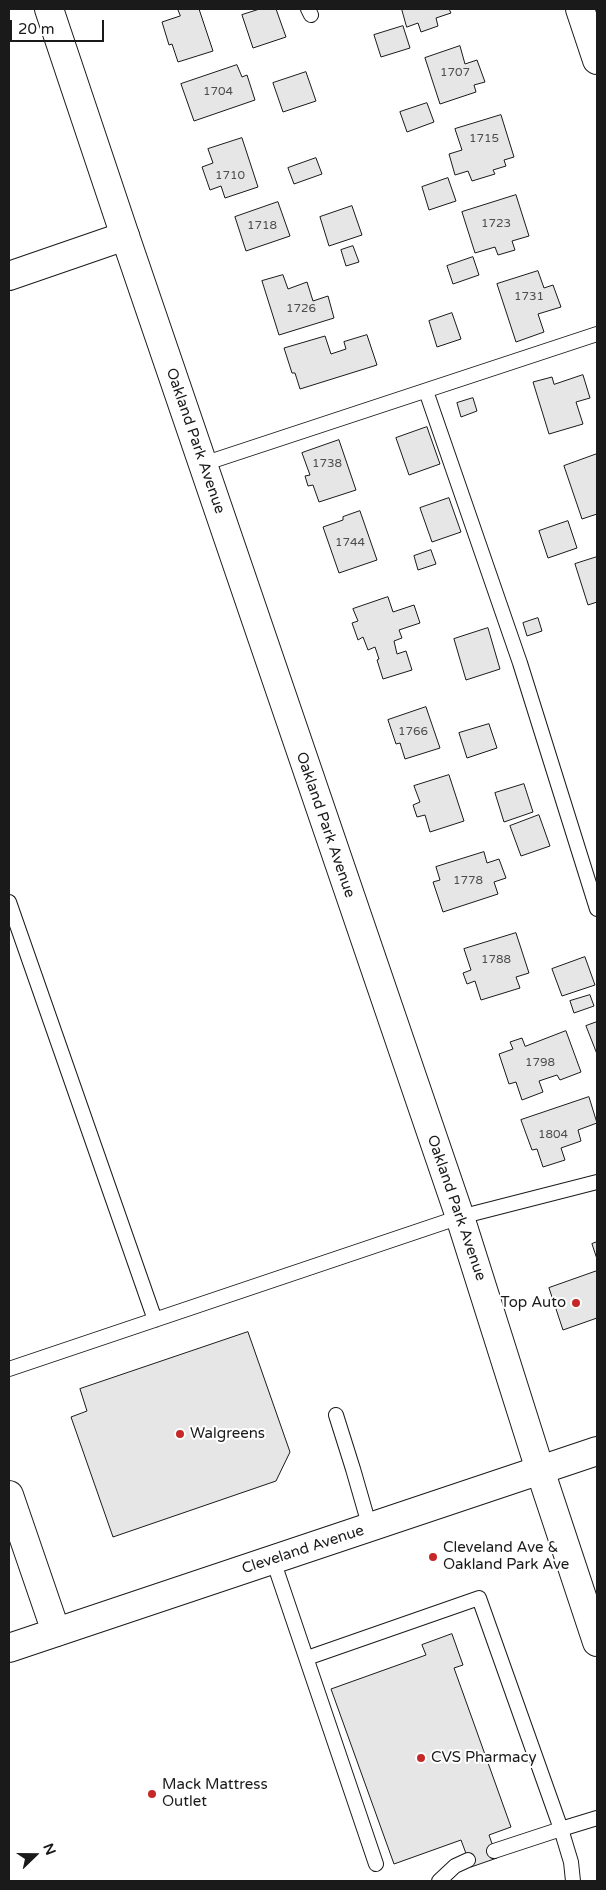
<!DOCTYPE html>
<html>
<head>
<meta charset="utf-8">
<style>
	body { margin:0 }
	#map { position:relative; width:606px; height:1890px; overflow:hidden; background:#fff; font-family:"Varela Round",sans-serif }
	canvas { display:block }
	.frame { position:absolute; inset:0; border:10px solid #1a1a1a; pointer-events:none }
	.north { position:absolute; left:10px; top:1830px; width:50px; height:50px; -webkit-text-stroke:4px #fff; paint-order:stroke; rotate:68deg; font-size:14px; font-weight:700; line-height:20px; text-align:center; color:#1a1a1a }
	.north::after { content:''; display:block; margin:auto; width:18px; height:22px; background:#1a1a1a; clip-path:polygon(50% 0,100% 100%,50% 72%,0 100%) }
	.scale { position:absolute; left:10px; top:20px; width:94px; height:22px; box-sizing:border-box; border:2px solid #1a1a1a; border-top:0; padding-left:6px; font-size:15px; line-height:18px; white-space:nowrap; color:#1a1a1a; -webkit-text-stroke:4px #fff; paint-order:stroke }
</style>
</head>
<body>
<div id="map">
<canvas width="606" height="1890"></canvas>
<div class="frame"></div>
<div class="north">N</div>
<div class="scale">20 m</div>
</div>
<script>
const g = document.querySelector('canvas').getContext('2d');
g.lineJoin = 'round';
function fill(path, color) { g.fillStyle = color; g.fill(path, 'evenodd'); }
function strokePath(path, color, width, dash) { g.strokeStyle = color; g.lineWidth = width; g.lineCap = dash ? 'butt' : 'round'; g.setLineDash(dash || []); g.stroke(path); }
function label(font, color, halo, rows, align = 'center') {
  g.font = font + ' "Varela Round",sans-serif'; g.lineWidth = 4; g.setLineDash([]); g.textBaseline = 'middle'; g.strokeStyle = halo; g.fillStyle = color; for (const [text, x, y, turn = 0] of rows) {
    g.save(); g.translate(x, y); g.rotate((+turn || 0) * Math.PI / 180); g.textAlign = isNaN(turn) ? turn : align; if (halo) g.strokeText(text, 0, 0); g.fillText(text, 0, 0); g.restore();
  }
}
const building = new Path2D(`
	M178,9H199L213,51L178,62L172,44L169,45L162,22L180,16Z
	M260,9H276L286,37L253,48L242,15Z
	M402,9H449L451,13L436,18L438,26L421,32L418,23L407,27Z
	M403,26L410,48L381,57L374,35Z
	M460,46L465,64L477,60L485,82L474,85L476,92L440,104L425,58Z
	M237,65L242,77L247,75L255,100L194,121L181,84Z
	M306,72L316,101L283,112L273,83Z
	M427,103L434,122L407,132L400,112Z
	M501,115L514,157L504,160L506,166L493,170L495,174L472,181L468,171L455,175L449,154L462,150L455,129Z
	M242,138L258,187L225,198L221,186L210,190L202,167L213,163L208,149Z
	M316,158L322,174L294,184L288,168Z
	M448,178L456,201L429,210L422,187Z
	M516,195L529,236L512,241L515,250L498,255L495,247L475,253L462,212Z
	M278,202L290,236L246,251L235,217Z
	M352,206L362,235L329,246L320,217Z
	M353,246L359,262L346,266L341,250Z
	M473,257L479,275L453,284L447,266Z
	M538,271L544,288L553,285L561,307L538,314L544,332L516,342L497,284Z
	M283,275L288,289L307,282L313,301L328,296L334,318L279,335L262,281Z
	M452,313L461,339L437,347L429,321Z
	M367,335L377,365L300,389L295,373H292L284,348L325,336L331,354L346,349L344,342Z
	M583,375L590,398L576,402L583,424L549,434L533,382L552,377L554,384Z
	M473,398L477,411L461,417L457,403Z
	M427,427L440,464L409,475L396,438Z
	M339,440L356,490L319,502L313,485L308,486L305,476L310,475L302,453Z
	M597,454V514L582,519L564,466Z
	M449,498L461,532L432,542L420,508Z
	M360,511L377,560L339,573L323,527L343,520V517Z
	M568,521L577,548L548,558L539,531Z
	M431,550L436,564L418,570L414,556Z
	M597,557V602L588,605L575,564Z
	M388,597L393,612L414,605L420,623L399,630L402,638L394,641L397,654L406,651L412,670L383,679L377,660L379,659L375,647L368,650L363,637L358,640L352,623L358,621L353,609Z
	M538,618L542,631L527,636L523,623Z
	M488,628L500,669L466,680L454,639Z
	M426,707L440,748L405,759L400,743L396,744L388,720Z
	M489,724L497,748L467,758L459,733Z
	M449,775L464,821L430,832L425,815L417,817L413,805L420,802L414,786Z
	M524,784L533,812L504,822L495,793Z
	M539,815L550,846L521,856L510,826Z
	M484,852L487,863L499,859L506,878L494,882L498,894L443,912L433,882L440,880L436,867Z
	M516,933L529,973L516,977L520,988L481,1000L475,981L467,984L463,973L471,970L464,949Z
	M585,957L595,985L562,996L552,969Z
	M590,995L594,1006L574,1013L570,1001Z
	M597,1022V1054L586,1026Z
	M566,1031L581,1072L560,1080L557,1075L539,1081L543,1092L522,1100L516,1082L509,1084L499,1054L513,1049L510,1042L522,1038L525,1046Z
	M589,1097L597,1123L578,1130L581,1141L561,1148L565,1160L543,1167L537,1149L532,1150L521,1120Z
	M597,1242V1259L592,1244Z
	M597,1271V1318L563,1330L549,1288Z
	M248,1332L290,1452L276,1481L113,1537L71,1417L87,1411L80,1389Z
	M452,1634L463,1665L454,1668L511,1827L489,1835L497,1858L471,1867L461,1840L394,1864L331,1689L426,1655L422,1645Z`);
fill(building, '#e6e6e6');
strokePath(building, '#1a1a1a', 1);
const service = new Path2D(`
	M308,9L311,15
	M426,391L520,663L597,909
	M203,464L597,334
	M9,902L155,1320
	M9,1369L460,1217L597,1182
	M336,1415L353,1469L370,1528
	M273,1560L376,1864
	M307,1658L479,1598L561,1829L597,1818
	M494,1851L561,1829L571,1862L573,1881
	M439,1881L455,1866L468,1860`);
const minor = new Path2D(`
	M580,9L597,60
	M9,276L125,236
	M9,1495L56,1632`);
const secondary = new Path2D(`
	M49,9L125,236L460,1217L540,1470L597,1642`);
const primary = new Path2D(`
	M9,1648L597,1451`);
strokePath(service, '#1a1a1a', 16);
strokePath(minor, '#1a1a1a', 30);
strokePath(secondary, '#1a1a1a', 30);
strokePath(primary, '#1a1a1a', 30);
strokePath(service, '#fff', 14);
strokePath(minor, '#fff', 28);
strokePath(secondary, '#fff', 28);
strokePath(primary, '#fff', 28);
for (const [x, y, r, color] of [
	[576,1303,5,"#c62828"],
	[180,1434,5,"#c62828"],
	[433,1557,5,"#c62828"],
	[421,1758,5,"#c62828"],
	[152,1794,5,"#c62828"]
]) { const dot = new Path2D(); dot.arc(x, y, r, 0, 2 * Math.PI); g.fillStyle = color; g.fill(dot); strokePath(dot, '#fff', 2); }
label('12px', '#4d4d4d', null, [
	["1707",455,73],
	["1704",218,92],
	["1715",484,139],
	["1710",230,176],
	["1723",496,224],
	["1718",262,226],
	["1731",529,297],
	["1726",301,309],
	["1738",327,464],
	["1744",350,543],
	["1766",413,732],
	["1778",468,881],
	["1788",496,960],
	["1798",540,1063],
	["1804",553,1135]
]);
label('15px', '#1a1a1a', '#fff', [
	["Oakland Park Avenue",195,441,71],
	["Oakland Park Avenue",325,825,71],
	["Oakland Park Avenue",456,1208,71],
	["Cleveland Avenue",303,1550,-18]
]);
label('15px', '#1a1a1a', '#fff', [
	["Top Auto",566,1303,"right"],
	["Walgreens",190,1434],
	["Cleveland Ave &",443,1548],
	["Oakland Park Ave",443,1565],
	["CVS Pharmacy",431,1758],
	["Mack Mattress",162,1785],
	["Outlet",162,1802]
], 'left');
</script>
</body>
</html>
